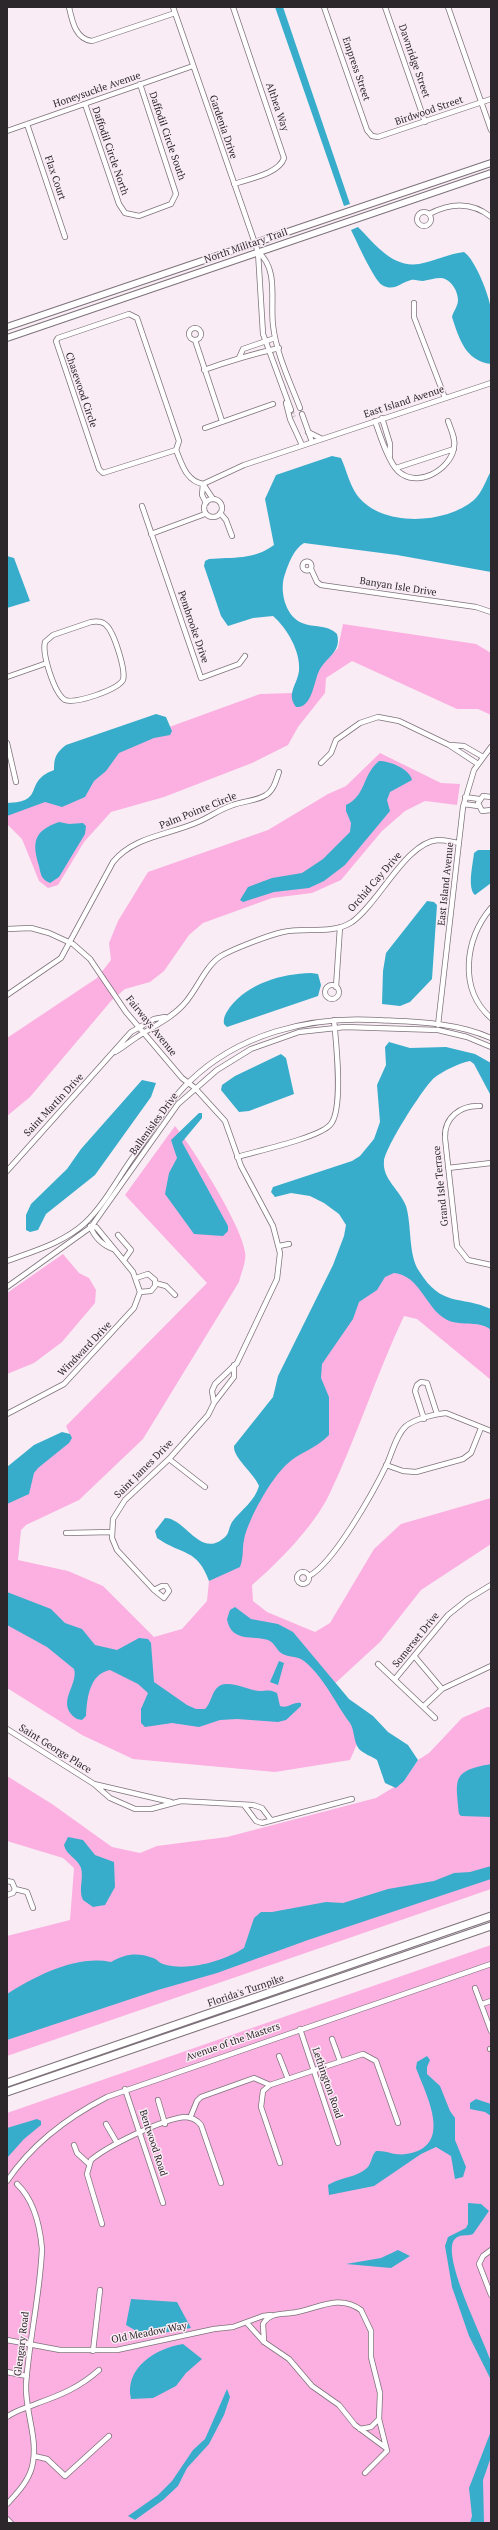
<!DOCTYPE html>
<html>
<head>
<meta charset="utf-8">
<style>
	body { margin:0 }
	#map { position:relative; width:498px; height:2530px; overflow:hidden; background:#f9ecf4; font-family:"PT Serif",serif }
	canvas { display:block }
	.frame { position:absolute; inset:0; border:8px solid #2c272a; pointer-events:none }
</style>
</head>
<body>
<div id="map">
<canvas width="498" height="2530"></canvas>
<div class="frame"></div>
</div>
<script>
const g = document.querySelector('canvas').getContext('2d');
g.lineJoin = 'round';
function fill(path, color) { g.fillStyle = color; g.fill(path, 'evenodd'); }
function strokePath(path, color, width, dash) { g.strokeStyle = color; g.lineWidth = width; g.lineCap = dash ? 'butt' : 'round'; g.setLineDash(dash || []); g.stroke(path); }
function label(font, color, halo, rows, align = 'center') {
  g.font = font + ' "PT Serif",serif'; g.lineWidth = 3; g.setLineDash([]); g.textBaseline = 'middle'; g.strokeStyle = halo; g.fillStyle = color; for (const [text, x, y, turn = 0] of rows) {
    g.save(); g.translate(x, y); g.rotate((+turn || 0) * Math.PI / 180); g.textAlign = isNaN(turn) ? turn : align; if (halo) g.strokeText(text, 0, 0); g.fillText(text, 0, 0); g.restore();
  }
}
fill(new Path2D(`
	M343,624L476,644L491,653V715L478,709H457L352,661L326,678L325,693L298,727L288,745L252,763L164,797L111,812L84,842L58,885L48,888L39,881L22,839L7,824V807L27,804L139,738L260,694L294,693L338,648Z
	M380,753L441,783L460,784L457,805L425,801L405,811L382,831L341,880L312,893L272,898L203,923L189,935L164,971L150,982L125,989L111,1001L30,1097L7,1116V1038L97,978L111,960L109,943L118,921L148,872L268,830L328,794L346,786Z
	M175,1126C193,1148 242,1226 245,1252C247,1260 241,1273 239,1282L143,1439L79,1500L26,1525L21,1530L18,1560L68,1571L103,1586L154,1637L182,1629L207,1601L209,1581L227,1555L264,1482L314,1366L373,1198L406,1269L441,1304L491,1317V1380L417,1319L404,1316C376,1375 357,1437 329,1495C314,1526 278,1563 252,1585L253,1601L267,1612L315,1632L330,1623L374,1549L401,1524L491,1498V1544L421,1590L380,1642L330,1688L352,1723L357,1744L350,1760L275,1772L133,1759L82,1735L7,1688V1494L70,1435L66,1426L207,1283L125,1195Z
	M63,1254L79,1273L89,1278L96,1290L95,1303L62,1342L34,1363L7,1374V1293Z
	M487,1707H491V1889L7,2056V1936L70,1920L74,1868L63,1858L7,1841V1776L52,1804L112,1847L140,1853L157,1846L227,1837L376,1798L404,1781L418,1760L429,1753L462,1718Z
	M491,1945V2523H7V2113Z`), '#fbb0e1');
fill(new Path2D(`
	M275,7H283L350,204L344,206Z
	M358,227C375,244 392,268 419,264C434,261 448,254 464,252C475,259 490,297 491,310C493,328 491,346 491,364C465,361 459,338 452,317C453,312 458,306 458,300C458,291 451,279 441,278C434,278 429,280 423,281C419,281 415,279 411,280C400,283 394,292 382,285C374,280 356,240 351,230Z
	M332,456L341,458C346,469 349,482 355,492C377,528 445,525 474,500C482,493 486,480 491,471V572L397,555L304,543C294,549 289,562 285,574C279,590 285,616 302,623C314,628 327,624 337,634C342,652 326,657 319,671C314,681 312,709 296,707C286,694 297,685 299,671C301,652 287,628 273,616L253,618L228,626L221,616L204,566L205,561L209,559C233,557 254,560 274,545L265,499L276,475Z
	M7,556L14,558L30,601L7,608Z
	M156,714L166,717L172,731L170,735L154,738L119,753L106,771L94,781L85,797L62,807L45,802L7,816V803C47,802 22,782 54,770C54,757 56,753 66,745Z
	M379,761C390,761 410,769 412,780L390,792L387,800L390,811L345,865L324,881L309,888L274,892L243,902L240,900L248,887L272,878L302,873L323,859L350,832L351,823L346,811V805C366,796 362,775 379,761Z
	M59,822L69,824L83,823L86,826L85,834L59,877L50,883C41,879 41,875 39,866C32,843 33,831 59,822Z
	M478,850H491V883L475,895C467,888 473,864 474,853Z
	M427,901L434,902L437,905L432,979L410,1002L400,1006L382,1004L383,971L386,953Z
	M311,973L318,974L321,985L318,996L227,1027L224,1024C223,1017 226,1013 230,1007C249,983 281,974 311,973Z
	M389,1042L410,1048L446,1047L475,1054L491,1063V1096L474,1064L470,1061C459,1063 443,1071 434,1078C423,1088 386,1146 384,1161C382,1179 400,1190 406,1206C412,1226 408,1254 419,1271C442,1308 460,1295 491,1309V1330C479,1319 458,1328 444,1318C425,1306 420,1276 394,1273L385,1277L377,1290L359,1302L353,1319L322,1364L321,1378L329,1397V1435C316,1449 299,1452 286,1465C271,1479 248,1519 244,1540C242,1549 244,1557 240,1567L209,1581C197,1548 183,1556 157,1538L155,1531L165,1518C186,1518 201,1561 226,1536C229,1533 229,1527 232,1522C241,1510 255,1501 259,1486C254,1473 233,1458 234,1446L273,1397L278,1376L333,1265L344,1236L346,1225L339,1214L324,1203L310,1196L291,1193L275,1197L271,1192L273,1187L352,1161L360,1156L374,1139L380,1122L377,1085L386,1065L385,1047Z
	M281,1054L286,1058L294,1094L249,1111L239,1112L221,1090L222,1085L235,1076Z
	M142,1080L156,1083L151,1097L95,1175L46,1214L38,1230L30,1232L26,1230V1215L31,1204L67,1169L81,1149Z
	M199,1113H202V1118L182,1142L228,1226V1231L223,1236L194,1234L165,1194L169,1173L177,1158L171,1140Z
	M62,1432L70,1434L72,1438L69,1443L38,1468L34,1473L29,1494L7,1504V1467L34,1445Z
	M7,1592L51,1609L65,1623L82,1629L95,1645L117,1650L139,1638L148,1639L151,1643L154,1682L187,1705L196,1709H205C211,1703 211,1695 216,1689C225,1677 247,1690 259,1691C267,1691 269,1689 277,1693L280,1706C288,1709 293,1701 301,1703V1706L286,1720L278,1722L237,1719L220,1720L199,1727L172,1723L145,1727L141,1723V1709L148,1693L138,1684L110,1670C89,1674 87,1699 86,1716L82,1720L77,1719C54,1704 79,1685 74,1669L47,1647L7,1625Z
	M235,1607L251,1619L278,1624L293,1632L349,1699L373,1716L388,1732L408,1745L418,1760L404,1781L396,1788L385,1783L377,1760C371,1756 364,1754 359,1749C353,1741 355,1731 350,1723C335,1703 324,1677 304,1661C297,1655 288,1658 281,1653C276,1649 275,1643 268,1640C253,1635 231,1643 227,1619L230,1610Z
	M279,1661L284,1663L278,1685L270,1682Z
	M491,1764V1817L461,1816L459,1814C456,1779 451,1771 491,1764Z
	M68,1837L83,1840L95,1855L114,1862L115,1887L105,1905L93,1907L83,1900C78,1890 84,1879 81,1868C77,1858 66,1855 64,1845Z
	M491,1866V1879L308,1940L217,1973L158,1990L7,2040V1994C36,1976 76,1955 111,1962C125,1954 137,1952 153,1958C157,1959 159,1963 163,1964C187,1972 224,1961 244,1948L254,1918L261,1912H272L326,1902L343,1903L388,1889L434,1881L454,1873L470,1872Z
	M427,2056L430,2060L427,2067V2074L440,2086L450,2111L455,2118V2140L466,2167L463,2177L455,2179L451,2156L436,2147L421,2154L374,2186L329,2195L328,2185C340,2177 356,2178 367,2168C372,2163 371,2156 376,2151C386,2150 395,2156 406,2154C455,2147 426,2095 416,2068L417,2062Z
	M476,2099L491,2104V2116L485,2112L470,2109V2103Z
	M37,2119L41,2121V2125L24,2139L7,2158V2128Z
	M468,2203L481,2204L489,2211L473,2234C466,2237 460,2233 454,2240C442,2258 483,2338 490,2359C492,2365 491,2373 491,2380L469,2336L452,2287L445,2246L448,2237L466,2228L468,2224Z
	M398,2250L410,2256L391,2268L346,2264L381,2258Z
	M131,2299L177,2302L191,2328L145,2336L126,2325Z
	M183,2344L202,2359L186,2373L176,2386L153,2398L131,2399C124,2368 156,2348 183,2344Z
	M227,2389L230,2397L224,2415L209,2444L187,2468L178,2486L163,2500L135,2520L128,2516L158,2495L172,2481L193,2450L205,2439Z
	M491,2431V2457L483,2480L484,2523H470L472,2516L469,2488Z`), '#38adcb');
strokePath(new Path2D(`
	M291,410L294,417`), '#d0c5cc', 4.5, [4.5, 2]);
const minor = new Path2D(`
	M69,7C72,20 75,39 92,41L175,13
	M173,7L258,252L263,334L291,410
	M233,7L284,158C279,174 248,179 234,184
	M324,7L367,130L372,136L378,137L491,99
	M385,7L425,122
	M448,7L491,130
	M85,104L119,204L125,213L139,216L171,204L176,194L140,84
	M27,124L65,237
	M7,131L193,66
	M417 219a7 7 0 1 1 14 0a7 7 0 1 1-14 0Z
	M429,214C450,203 471,201 491,217
	M258,252C279,269 270,301 273,325C276,353 290,382 300,408
	M414,303V317L445,398
	M129,314L137,318L179,441L176,450L103,473L99,469L56,341L58,338Z
	M189 334a6 6 0 1 1 12 0a6 6 0 1 1-12 0Z
	M195,340L222,421
	M239,358L243,349L275,338
	M204,370C229,361 253,354 279,348
	M286,403L290,419L302,445
	M302,414L312,442
	M382,418L390,444V456
	M375,421C380,435 388,461 398,471C417,489 450,470 454,448C456,439 451,430 448,421
	M205,428L273,404
	M308,432L322,439
	M176,450C182,464 186,481 203,484L213,499
	M396,468L454,449
	M203,484L244,465L491,383
	M203,484L202,495L206,503
	M204 508a9 9 0 1 1 18 0a9 9 0 1 1-18 0Z
	M142,506L201,678L239,664L245,656
	M220,513L226,520L232,536
	M151,534L205,514
	M302.5 566a4.5 4.5 0 1 1 9 0a4.5 4.5 0 1 1-9 0Z
	M311,569L317,582L321,585L476,607L491,612
	M91,622C97,621 102,621 106,625C114,632 126,670 123,680C117,690 76,704 65,700C54,693 42,654 45,642L53,635Z
	M7,677L47,663
	M7,743L16,782
	M450,745L464,746L483,757
	M321,763L331,753L336,740L360,723L378,717L399,721L449,745L478,764
	M465,797L479,799
	M491,797L483,796L478,803L482,811L491,810
	M464,804L478,806
	M491,908C465,939 458,989 491,1018
	M7,929L31,928L49,933L73,944L90,959L126,1012L182,1078L195,1088L225,1121L241,1166L273,1226L280,1253L277,1279L237,1363L215,1384L212,1391L214,1403
	M325 992a7 7 0 1 1 14 0a7 7 0 1 1-14 0Z
	M336,987L340,927
	M7,995L61,958L113,862C134,836 169,835 198,822C210,817 220,809 233,805C243,801 257,801 266,795C274,790 276,780 279,772
	M438,1025L463,807L474,770L491,747
	M115,1052C124,1047 129,1042 137,1037C152,1027 172,1018 184,1004C197,990 205,966 221,956C233,949 269,935 283,932C305,927 332,935 352,922C379,903 406,842 438,840C445,840 453,842 459,843
	M480,1106C461,1105 444,1117 445,1138L457,1246L468,1260L491,1265
	M237,1157C257,1151 318,1138 330,1125C344,1111 336,1042 334,1020
	M448,1168L491,1163
	M7,1171L131,1032L154,1019L165,1017
	M90,1226C94,1236 102,1245 113,1249
	M118,1235L131,1250L124,1260
	M279,1246L289,1244
	M7,1261C34,1251 63,1243 85,1223C104,1205 118,1178 133,1157C151,1133 167,1103 189,1082C238,1034 309,1016 376,1020C415,1022 454,1022 491,1038
	M136,1278L148,1274L155,1280V1286L151,1291L140,1292
	M155,1283L166,1286L175,1295
	M7,1287L91,1227L178,1104L217,1070L251,1049L299,1032L345,1027L438,1030L467,1037L491,1047
	M7,1414L64,1384L134,1308L140,1292L133,1272L96,1227H91
	M424,1419L415,1391L417,1385L421,1382L427,1383L437,1414
	M169,1459L205,1487
	M386,1465L403,1471L416,1472L463,1459L471,1453L481,1428
	M66,1533L112,1532
	M297 1578a6 6 0 1 1 12 0a6 6 0 1 1-12 0Z
	M309,1576C334,1563 374,1491 387,1464C392,1453 396,1435 406,1426C415,1419 434,1414 446,1413L491,1431
	M162,1586H166L169,1591L164,1598L154,1590Z
	M154,1590L117,1550L112,1538L113,1519L125,1500L169,1459L208,1415L214,1403L234,1377V1365
	M415,1657L442,1689
	M378,1664L435,1718
	M395,1679L448,1615L468,1599L491,1585
	M424,1706L442,1689L491,1666
	M7,1729L94,1784L171,1802
	M94,1784L110,1798L135,1809H151L181,1801L253,1805L262,1808L271,1820
	M244,1805L256,1821L262,1823L352,1799
	M7,1881L12,1882L15,1889L13,1893L7,1895
	M15,1889L27,1892L33,1908
	M475,1988L491,2031
	M482,2004L491,2001
	M300,2029L338,2143
	M332,2039L340,2061
	M490,2049H491
	M279,2056L288,2079
	M125,2089L163,2203
	M158,2100L165,2124
	M190,2118L197,2101L201,2097L254,2078L270,2085
	M106,2124L117,2143
	M74,2145L77,2153L89,2164
	M280,2163L261,2107L263,2091L270,2085L363,2054L376,2061L398,2123
	M7,2181C32,2144 68,2117 107,2097L491,1964
	M102,2224L87,2174L91,2160C109,2145 161,2120 184,2117C191,2117 197,2120 201,2125L221,2183
	M491,2250L483,2256L479,2264L491,2295
	M247,2323L264,2342L289,2359L312,2386L339,2405L355,2425L386,2448
	M7,2340L60,2350H117L214,2329L233,2327L263,2316L271,2315
	M264,2342L263,2324C270,2311 285,2315 297,2312C319,2308 339,2294 361,2310L371,2331V2357L380,2393L379,2419L387,2451L365,2473
	M93,2351L100,2290
	M7,2372L27,2376
	M7,2417C16,2410 27,2408 38,2403C61,2395 80,2387 99,2370
	M360,2429L371,2427L379,2419
	M34,2456L47,2459L65,2476L109,2436
	M7,2504C17,2493 28,2482 32,2467C39,2439 25,2413 26,2385C29,2340 40,2295 42,2249C40,2226 34,2200 17,2184
	M7,2519L11,2523`);
const major = new Path2D(`
	M7,327L491,163
	M7,338L491,173`);
const highway = new Path2D(`
	M7,2083L491,1916
	M7,2092L491,1926`);
strokePath(minor, '#7e727a', 6);
strokePath(major, '#7e727a', 8);
strokePath(highway, '#7e727a', 9);
strokePath(minor, '#fff', 4.5);
strokePath(major, '#fff', 6);
strokePath(highway, '#fff', 7);
label('10px', '#2c272a', '#f9ecf4', [
	["Dawnridge Street",414,61,71],
	["Empress Street",356,69,71],
	["Honeysuckle Avenue",97,90,-19],
	["Althea Way",277,107,71],
	["Birdwood Street",429,111,-19],
	["Gardenia Drive",223,127,71],
	["Daffodil Circle South",167,136,71],
	["Daffodil Circle North",110,151,71],
	["Flax Court",55,178,71],
	["North Military Trail",246,246,-19],
	["Chasewood Circle",81,390,71],
	["East Island Avenue",404,402,-18],
	["Banyan Isle Drive",398,587,9],
	["Pembrooke Drive",193,627,71],
	["Palm Pointe Circle",198,811,-22],
	["Orchid Cay Drive",375,882,-49],
	["East Island Avenue",446,884,-84],
	["Fairways Avenue",151,1026,51],
	["Saint Martin Drive",54,1105,-47],
	["Ballenisles Drive",154,1124,-54],
	["Grand Isle Terrace",441,1186,-96],
	["Windward Drive",85,1349,-46],
	["Saint James Drive",144,1469,-45],
	["Somerset Drive",416,1640,-51],
	["Saint George Place",55,1749,32],
	["Florida's Turnpike",246,1991,-19],
	["Avenue of the Masters",233,2042,-19],
	["Lethington Road",327,2083,71],
	["Bentwood Road",153,2143,72],
	["Old Meadow Way",149,2333,-11],
	["Glengary Road",22,2344,-83]
]);
</script>
</body>
</html>
